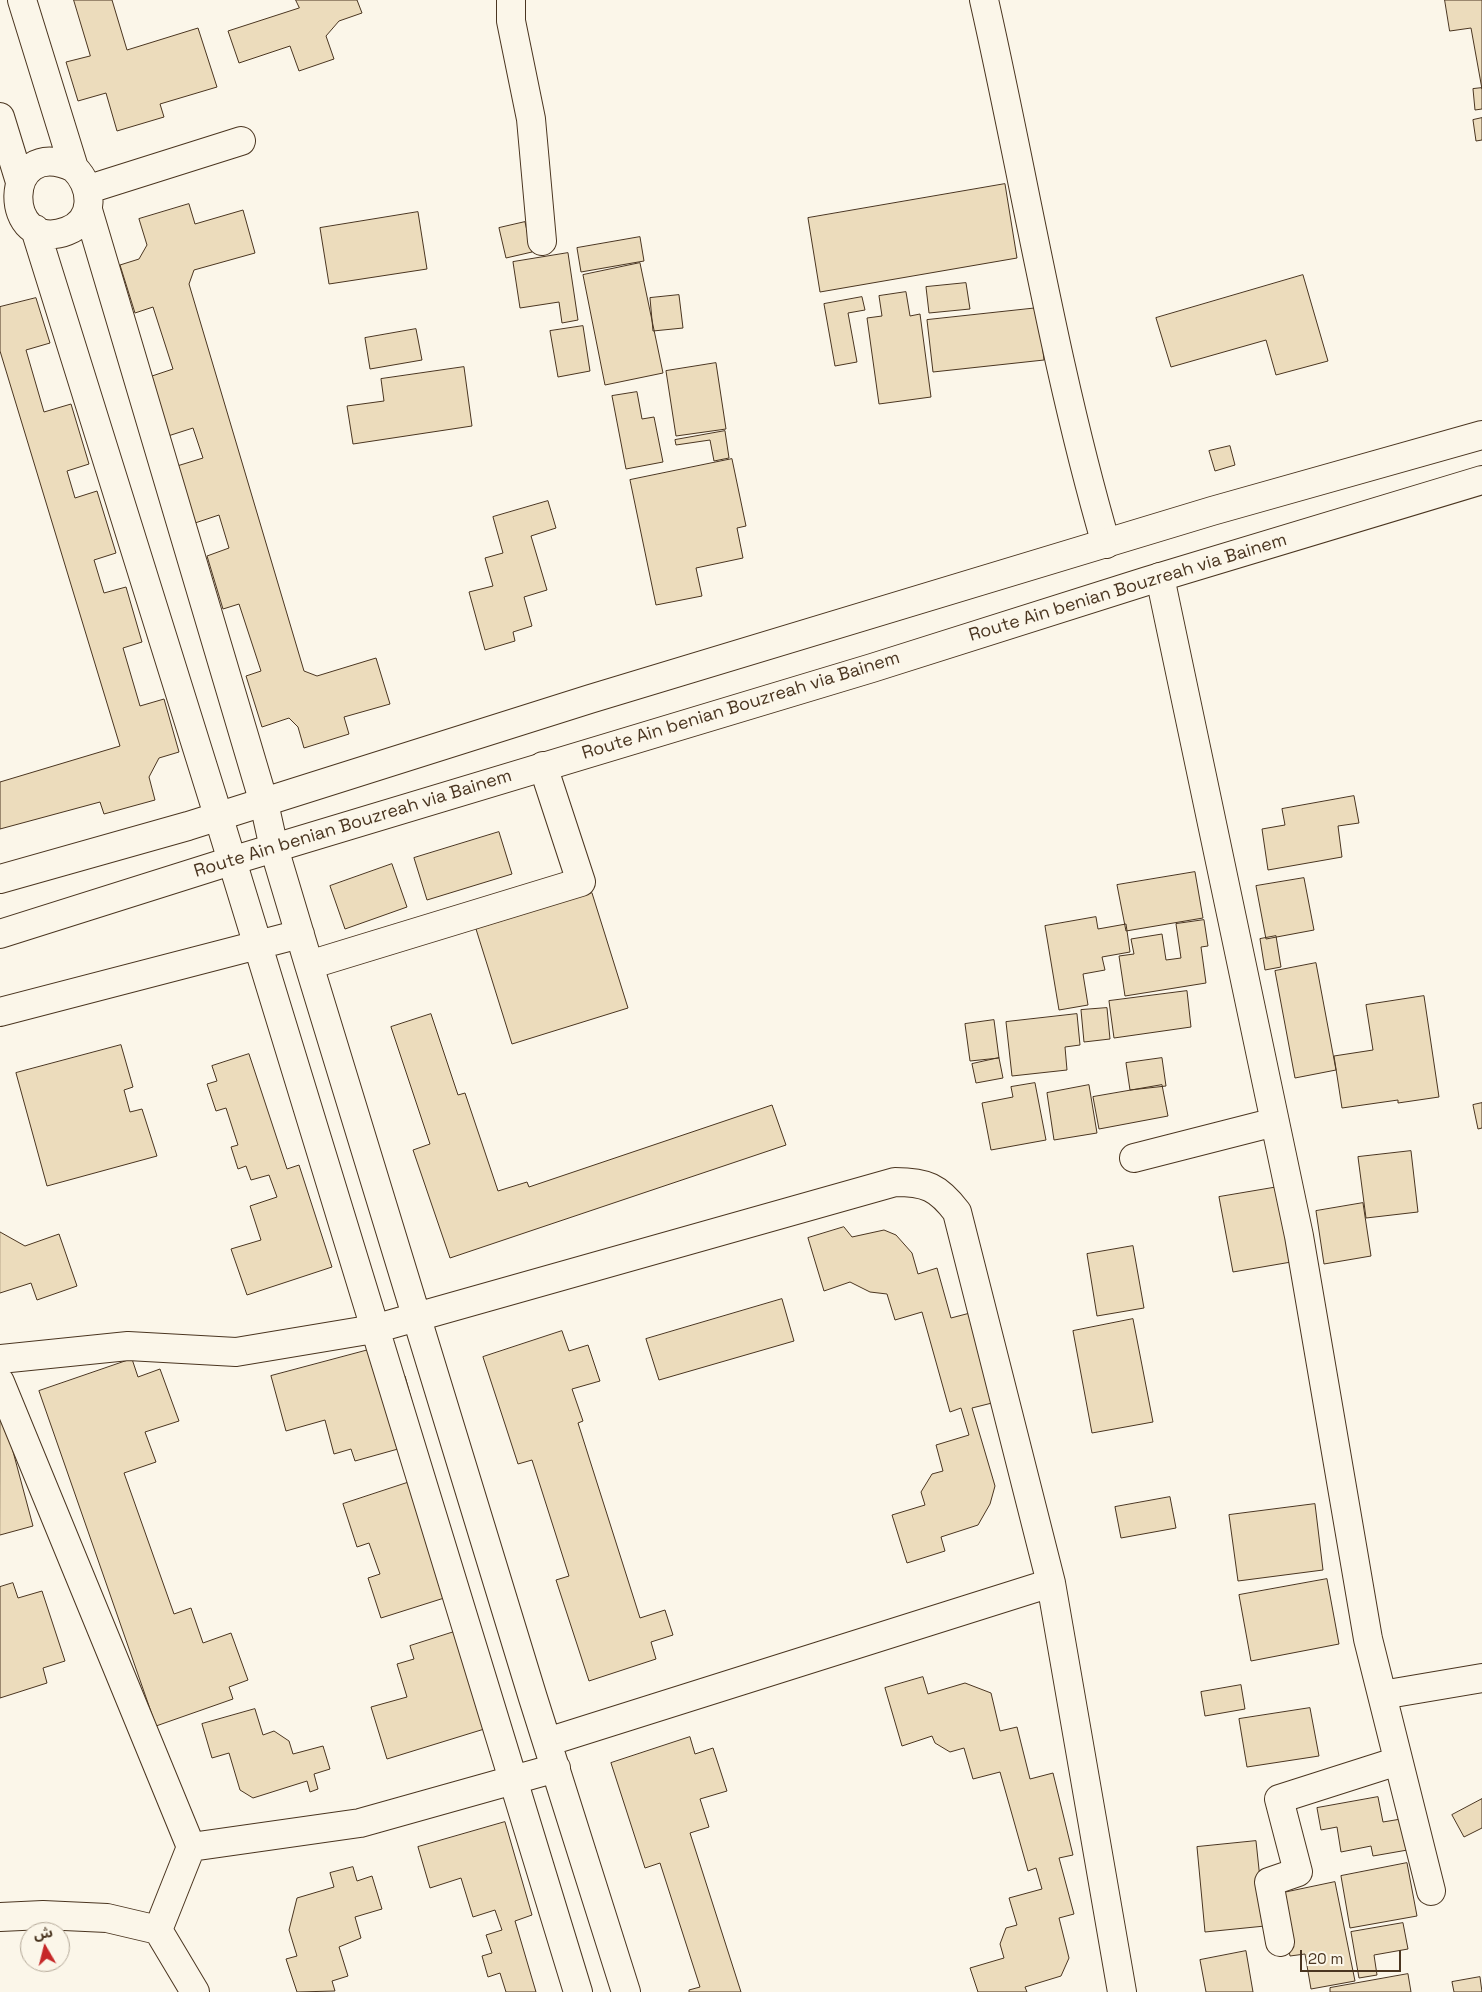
<!DOCTYPE html>
<html>
<head>
<meta charset="utf-8">
<style>
	body { margin:0 }
	#map { position:relative; width:1482px; height:1992px; overflow:hidden; background:#fbf6e9; font-family:"Space Grotesk","Noto Sans Arabic",sans-serif }
	canvas { display:block }
	.north { position:absolute; left:20px; top:1922px; width:50px; height:50px; box-sizing:border-box; background:#fbf6e9; border:1px solid #b4a999; border-radius:50%; rotate:352deg; font-size:14px; font-weight:700; line-height:20px; text-align:center; color:#4a3520 }
	.north::after { content:''; display:block; margin:auto; width:18px; height:22px; background:#c62828; clip-path:polygon(50% 0,100% 100%,50% 72%,0 100%) }
	.scale { position:absolute; left:1300px; top:1950px; width:101px; height:22px; box-sizing:border-box; border:2px solid #4a3520; border-top:0; padding-left:6px; font-size:15px; line-height:18px; white-space:nowrap; color:#4a3520; -webkit-text-stroke:4px #fbf6e9; paint-order:stroke }
</style>
</head>
<body>
<div id="map">
<canvas width="1482" height="1992"></canvas>
<div class="north">ش</div>
<div class="scale">20 m</div>
</div>
<script>
const g = document.querySelector('canvas').getContext('2d');
g.lineJoin = 'round';
function fill(path, color) { g.fillStyle = color; g.fill(path, 'evenodd'); }
function strokePath(path, color, width, dash) { g.strokeStyle = color; g.lineWidth = width; g.lineCap = dash ? 'butt' : 'round'; g.setLineDash(dash || []); g.stroke(path); }
function label(font, color, halo, rows, align = 'center') {
  g.font = font + ' "Space Grotesk",sans-serif'; g.lineWidth = 4; g.setLineDash([]); g.textBaseline = 'middle'; g.strokeStyle = halo; g.fillStyle = color; for (const [text, x, y, turn = 0] of rows) {
    g.save(); g.translate(x, y); g.rotate((+turn || 0) * Math.PI / 180); g.textAlign = isNaN(turn) ? turn : align; if (halo) g.strokeText(text, 0, 0); g.fillText(text, 0, 0); g.restore();
  }
}
const building = new Path2D(`
	M74,0H112L127,50L198,28L217,87L160,104L164,117L117,131L106,93L78,101L66,62L90,56Z
	M296,0H357L362,13L339,21L326,36L334,59L299,71L290,46L239,63L228,31L299,8Z
	M1445,0H1482V89L1471,28L1450,31Z
	M1482,88V109L1475,110L1473,89Z
	M1482,118V140L1476,141L1473,120Z
	M1005,184L1017,258L820,292L808,218Z
	M189,204L195,224L243,210L255,253L194,270L189,284L304,671L317,676L376,658L390,704L344,717L349,734L304,748L298,727L289,718L262,727L246,676L261,671L239,604L223,609L207,556L229,548L219,515L195,523L177,466L203,458L193,428L168,436L149,377L173,369L153,307L135,313L120,265L139,259L147,245L139,219Z
	M418,212L427,269L329,284L320,228Z
	M525,222L532,252L506,258L499,228Z
	M640,237L644,261L581,272L577,248Z
	M568,253L578,320L562,323L559,302L520,308L513,262Z
	M640,263L663,373L605,385L583,275Z
	M1303,275L1328,361L1276,375L1266,340L1171,367L1156,318Z
	M966,283L970,309L929,313L926,287Z
	M906,292L910,316L920,314L931,397L879,404L867,318L882,316L879,296Z
	M679,295L683,328L653,331L650,298Z
	M862,297L865,310L848,313L857,362L835,366L824,304Z
	M36,298L50,343L26,350L44,412L71,404L89,464L67,471L75,498L97,491L116,553L94,560L104,593L126,587L142,642L123,648L140,706L164,699L179,752L159,758L149,777L155,800L104,814L100,802L0,829V782L120,746L0,351V307Z
	M1038,308L1044,360L933,372L927,320Z
	M583,326L590,371L558,377L550,331Z
	M416,329L422,360L370,369L365,338Z
	M716,363L726,429L676,436L666,371Z
	M464,367L472,426L353,444L347,406L384,401L381,379Z
	M637,392L642,419L654,417L663,462L626,469L612,396Z
	M725,431L729,458L714,461L710,440L676,445L675,440Z
	M1230,446L1235,465L1215,471L1209,451Z
	M732,459L746,526L737,528L743,558L696,568L702,596L656,605L630,480Z
	M548,501L556,528L531,536L547,590L524,597L532,626L513,632L515,641L485,650L469,592L493,586L485,558L503,553L493,517Z
	M1354,796L1359,823L1338,826L1342,857L1268,870L1262,829L1285,825L1282,809Z
	M499,832L512,874L427,900L414,858Z
	M392,864L407,907L345,929L330,886Z
	M1195,872L1203,918L1126,931L1117,885Z
	M1304,878L1314,930L1266,939L1256,886Z
	M592,893L628,1008L512,1044L476,929Z
	M1096,917L1098,929L1126,924L1130,952L1102,957L1105,970L1083,974L1088,1005L1059,1010L1045,926Z
	M1204,920L1208,946L1201,947L1206,983L1125,996L1119,956L1134,954L1131,939L1162,934L1166,960L1181,958L1176,924Z
	M1276,936L1281,967L1265,970L1260,939Z
	M1316,963L1336,1070L1295,1078L1275,971Z
	M1187,991L1191,1027L1114,1038L1109,1001Z
	M1424,996L1439,1097L1398,1103V1100L1342,1108L1334,1056L1373,1050L1366,1005Z
	M1107,1008L1110,1039L1084,1042L1081,1010Z
	M431,1014L458,1095L465,1093L498,1191L527,1182L529,1187L772,1105L786,1145L450,1258L413,1150L430,1144L391,1027Z
	M1077,1014L1080,1045L1065,1047L1067,1070L1012,1076L1006,1022Z
	M994,1020L999,1058L970,1061L965,1024Z
	M121,1045L133,1087L124,1090L130,1112L142,1109L157,1156L47,1186L16,1073Z
	M249,1054L287,1169L299,1165L332,1267L247,1295L231,1249L261,1240L250,1206L277,1197L269,1175L251,1180L246,1166L238,1169L231,1147L238,1145L226,1108L216,1111L207,1084L217,1081L212,1066Z
	M999,1058L1003,1078L976,1083L972,1064Z
	M1162,1058L1166,1086L1130,1090L1126,1063Z
	M1035,1083L1046,1140L991,1150L982,1103L1013,1097L1011,1087Z
	M1089,1085L1097,1133L1054,1140L1047,1093Z
	M1162,1085L1168,1116L1099,1129L1093,1097Z
	M1482,1103V1128L1478,1129L1473,1105Z
	M1411,1151L1418,1212L1366,1218L1358,1157Z
	M1284,1186L1297,1261L1233,1272L1219,1197Z
	M1363,1203L1371,1256L1324,1264L1316,1211Z
	M844,1227L852,1237L884,1230L896,1235L912,1253L918,1274L937,1268L951,1318L970,1313L996,1402L972,1408L995,1486L990,1504L978,1525L941,1537L945,1551L907,1563L892,1515L925,1505L921,1492L932,1474L943,1471L936,1445L969,1435L961,1408L950,1412L922,1312L895,1320L887,1294L870,1292L850,1282L824,1291L808,1238Z
	M0,1232L25,1246L59,1234L77,1286L37,1300L31,1283L0,1293Z
	M1133,1246L1144,1308L1097,1316L1087,1254Z
	M782,1299L794,1341L659,1380L646,1339Z
	M1133,1319L1153,1422L1092,1433L1073,1331Z
	M562,1331L569,1351L588,1345L600,1381L572,1389L583,1421L578,1423L640,1618L665,1610L673,1635L651,1642L656,1659L589,1681L556,1580L569,1576L532,1460L518,1464L483,1357Z
	M376,1348L385,1381L405,1376L423,1442L355,1461L351,1449L334,1454L325,1420L286,1431L271,1376Z
	M132,1359L138,1377L160,1369L179,1421L145,1432L156,1462L124,1473L174,1614L191,1608L203,1643L231,1633L248,1680L229,1687L233,1699L156,1726L39,1391Z
	M0,1403L33,1526L0,1535Z
	M422,1478L460,1593L381,1618L368,1578L380,1574L369,1543L357,1547L343,1504Z
	M1170,1497L1176,1528L1121,1538L1115,1507Z
	M1315,1504L1323,1570L1238,1581L1229,1515Z
	M1327,1579L1339,1644L1251,1661L1239,1595Z
	M13,1583L18,1598L42,1591L65,1661L43,1668L47,1683L0,1698V1587Z
	M476,1625L507,1722L387,1759L371,1707L407,1697L397,1664L414,1659L410,1646Z
	M923,1677L928,1694L965,1683L991,1693L1000,1731L1017,1727L1030,1779L1053,1773L1073,1855L1059,1858L1074,1914L1059,1918L1069,1958L1061,1976L1025,1987L1027,1992H978L970,1968L1004,1958L1000,1944L1006,1928L1017,1925L1009,1898L1042,1889L1036,1868L1028,1871L1000,1772L973,1779L964,1748L950,1752L935,1743L932,1736L902,1746L885,1688Z
	M1241,1685L1245,1709L1205,1716L1201,1692Z
	M1310,1708L1319,1756L1247,1767L1239,1719Z
	M255,1709L263,1735L274,1731L289,1741L293,1754L323,1746L330,1769L314,1774L318,1789L310,1792L307,1781L253,1798L240,1790L229,1753L212,1758L202,1724Z
	M690,1737L695,1754L713,1748L727,1791L700,1799L709,1827L690,1833L741,1992H689V1990L700,1987L660,1863L645,1868L611,1763Z
	M1378,1797L1383,1822L1413,1817L1419,1848L1373,1856L1371,1846L1341,1852L1337,1827L1321,1830L1317,1808Z
	M1482,1799V1828L1464,1837L1452,1815Z
	M505,1822L532,1915L515,1921L536,1992H506L500,1973L488,1977L482,1956L492,1953L486,1935L502,1930L495,1910L473,1917L461,1878L430,1888L418,1847Z
	M1256,1841L1265,1926L1205,1932L1197,1847Z
	M1407,1863L1417,1916L1350,1928L1341,1876Z
	M353,1867L357,1881L372,1876L382,1909L355,1917L361,1938L339,1947L348,1976L332,1981L335,1991L297,1992L286,1959L297,1956L289,1930L297,1898L334,1887L330,1873Z
	M1335,1882L1355,1981L1311,1989L1305,1954L1290,1956L1278,1894Z
	M1403,1923L1408,1949L1374,1955L1377,1975L1359,1978L1351,1932Z
	M1246,1951L1253,1992H1206L1200,1960Z
	M1408,1974L1411,1992H1330V1988Z
	M1480,1977L1482,1992H1454L1452,1982Z`);
fill(building, '#ecdcbc');
strokePath(building, '#4a3520', 1);
const minor = new Path2D(`
	M22,0L74,168C93,187 96,220 67,231C2,256 0,133 74,168
	M511,0V21L531,119L542,241
	M984,0C1025,181 1054,365 1106,544
	M0,117L20,182
	M89,189L241,141
	M88,210L264,803L274,848L309,965L533,1698L626,1992
	M35,229L218,815L578,1992
	M1160,577L1299,1236L1368,1639L1431,1891
	M309,965L581,882L543,766
	M0,1012L300,934
	M1134,1158L1275,1122
	M0,1359L128,1346L236,1352L374,1329L895,1182C926,1182 938,1187 957,1212L1051,1583L1122,1992
	M0,1382L191,1847L360,1823L556,1768
	M1382,1695L1482,1678
	M547,1742L1051,1583
	M191,1847L158,1930L195,1992
	M0,1917L43,1915L107,1918L158,1930
	M1280,1942L1269,1882L1298,1872L1279,1799L1398,1761`);
const secondary = new Path2D(`
	M0,879L188,826L590,699L1212,511L1482,435
	M0,934L231,861L872,668L1147,581L1482,480`);
strokePath(minor, '#4a3520', 30);
strokePath(secondary, '#4a3520', 30);
strokePath(minor, '#fbf6e9', 28);
strokePath(secondary, '#fbf6e9', 28);
label('18px', '#4a3520', '#fbf6e9', [
	["Route Ain benian Bouzreah via Bainem",1128,588,-17],
	["Route Ain benian Bouzreah via Bainem",741,706,-17],
	["Route Ain benian Bouzreah via Bainem",353,824,-17]
]);
</script>
</body>
</html>
